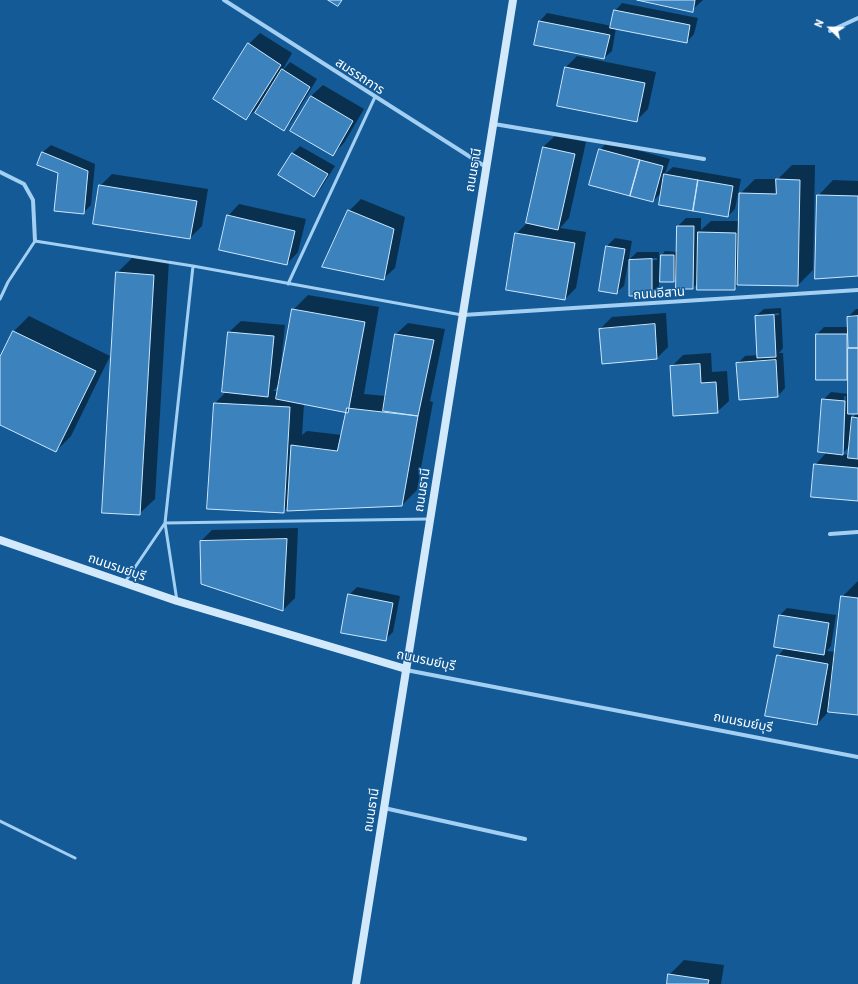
<!DOCTYPE html>
<html>
<head>
<meta charset="utf-8">
<style>
	body { margin:0 }
	#map { position:relative; width:858px; height:984px; overflow:hidden; background:#135a96; font-family:Barlow,sans-serif }
	canvas { display:block }
	.north { position:absolute; left:810px; top:8px; width:40px; height:40px; -webkit-text-stroke:3px #135a96; paint-order:stroke; rotate:293deg; font-size:11px; font-weight:700; line-height:16px; text-align:center; color:#fff }
	.north::after { content:''; display:block; margin:auto; width:14px; height:18px; background:#fff; clip-path:polygon(50% 0,100% 100%,50% 72%,0 100%) }
</style>
</head>
<body>
<div id="map">
<canvas width="858" height="984"></canvas>
<div class="north">N</div>
</div>
<script>
const g = document.querySelector('canvas').getContext('2d');
g.lineJoin = 'round';
function fill(path, color) { g.fillStyle = color; g.fill(path, 'evenodd'); }
function strokePath(path, color, width, dash) { g.strokeStyle = color; g.lineWidth = width; g.lineCap = dash ? 'butt' : 'round'; g.setLineDash(dash || []); g.stroke(path); }
function label(font, color, halo, rows, align = 'center') {
  g.font = font + ' Barlow,"Noto Sans Thai",sans-serif'; g.lineWidth = 3; g.setLineDash([]); g.textBaseline = 'middle'; g.strokeStyle = halo; g.fillStyle = color; for (const [text, x, y, turn = 0] of rows) {
    g.save(); g.translate(x, y); g.rotate((+turn || 0) * Math.PI / 180); g.textAlign = isNaN(turn) ? turn : align; if (halo) g.strokeText(text, 0, 0); g.fillText(text, 0, 0); g.restore();
  }
}
fill(new Path2D(`
	M642,0H703L692,10Z
	M622,3L698,18L694,34L687,42L616,28L612,51L604,58L535,45L540,21L547,13L612,26L615,11Z
	M260,33L292,53L282,71L290,62L317,79L291,122L283,129L261,104L246,119L249,44Z
	M577,56L656,72L648,109L636,121L566,67Z
	M323,85L364,109L344,143L332,155L291,130L311,96Z
	M555,136L586,142L569,218L560,228L586,232L576,288L565,299L516,234L527,223L543,147Z
	M607,142L670,159L665,174L673,167L741,179L735,209L728,216L662,192L653,201L600,150Z
	M51,145L95,164L91,205L83,213L59,173L38,165L43,152Z
	M300,146L335,166L321,188L314,196L293,153Z
	M792,165H815L813,270L798,285L739,284L734,289L698,283L693,288L677,278L673,281H661L662,255L665,251L677,252L678,226L686,218H701V230L711,221H739L740,194L755,179H778Z
	M112,174L208,189L202,226L190,238L100,186Z
	M833,180L858,181V275L818,196Z
	M361,199L405,217L395,268L383,279L349,211Z
	M239,204L306,219L298,252L287,264L228,216Z
	M615,238L632,241L624,286L616,293L600,290L607,246Z
	M637,252H659V287L651,295L629,260ZM657,258V260L636,261V259Z
	M132,258L169,260L155,499L139,514L117,273Z
	M308,295L379,307L364,394L386,396L396,334L408,323L445,329L430,401L433,402L417,490L402,505L288,507L283,512L215,403L226,392L229,332L241,321L285,325L280,373H282L293,310ZM280,384L279,391H273ZM304,404L348,411L342,435L307,431L302,435Z
	M781,308L783,348L779,353H783L785,388L778,396L737,364L745,356L758,355L756,316L764,309ZM779,313V315L763,317V315Z
	M856,309H858V500L815,465L827,452L823,400L831,392L849,394V377L847,379L817,334L824,327H848V317ZM844,396H846L844,447H842ZM852,413H857L851,419ZM850,446L849,455L842,454Z
	M666,313L668,347L657,358L600,329L612,317Z
	M29,316L110,356L71,436L56,451L0,424V359L14,331Z
	M711,353L712,372L727,371L729,401L717,412L671,367L683,355Z
	M298,528L295,598L283,610L202,584L201,541L212,530Z
	M858,581V714L829,711L817,724L778,656L785,648L780,615L787,608L836,615L831,646L827,651L836,652L842,597Z
	M357,587L400,596L393,632L385,640L349,595Z
	M684,960L724,965L721,984H668L669,975Z`), '#0007');
const building = new Path2D(`
	M328,0H342L338,6Z
	M637,0H695L693,12Z
	M614,10L690,25L687,43L610,28Z
	M539,21L610,35L604,59L534,45Z
	M248,43L281,65L246,120L213,99Z
	M565,67L645,83L637,122L557,106Z
	M282,69L310,87L284,131L255,113Z
	M311,96L353,121L333,156L290,131Z
	M543,147L575,154L558,230L526,223Z
	M599,149L640,160L630,196L589,185Z
	M42,152L88,171L84,214L54,211L58,173L37,165Z
	M292,153L328,174L314,197L278,175Z
	M640,160L663,166L653,202L630,196Z
	M664,174L698,180L693,211L659,205Z
	M776,179L800,180L798,286L737,285L739,193L776,194Z
	M698,180L733,186L728,217L693,211Z
	M99,185L197,201L190,239L93,224Z
	M817,195L858,196V276L815,279Z
	M348,210L394,229L384,280L322,267Z
	M227,215L295,231L287,265L219,250Z
	M677,226H694L693,289H676Z
	M698,232L736,233L735,290H697Z
	M515,233L575,243L565,300L506,290Z
	M606,246L625,249L617,294L599,291Z
	M661,255H674V282H660Z
	M652,259V296H629V260Z
	M116,272L154,275L140,515L102,513Z
	M292,309L365,322L348,413L276,399Z
	M774,315L776,357L757,358L755,316Z
	M858,316V348H848L847,317Z
	M655,324L657,359L602,364L599,329Z
	M13,331L96,371L56,452L0,425V357Z
	M228,332L274,336L268,397L222,392Z
	M395,334L434,340L418,416L383,411Z
	M816,334H847V380H816Z
	M848,348H858V414H848Z
	M776,360L778,397L739,400L736,363Z
	M700,364L701,383L716,382L718,413L673,416L670,366Z
	M822,399L845,401L843,455L818,452Z
	M214,403L290,407L284,513L207,509Z
	M347,408L418,416L402,506L287,511L291,445L337,451Z
	M852,417L858,418V459L848,458Z
	M814,464L858,468V501L811,497Z
	M287,539L283,611L201,584L200,541Z
	M348,594L393,603L386,641L341,633Z
	M841,596L858,598V715L828,712Z
	M779,615L829,623L824,655L774,647Z
	M777,655L828,664L817,725L765,716Z
	M668,974L709,980L708,984H667Z`);
fill(building, '#3c83be');
strokePath(building, '#cbe7fd', 1);
strokePath(new Path2D(`
	M288,284L375,97
	M0,299L8,282L35,241L193,266L462,315
	M125,582L165,523L193,266
	M177,601L165,523L429,519
	M0,821L75,858`), '#a3cff3', 3);
strokePath(new Path2D(`
	M224,0L486,167
	M830,31L858,18
	M494,124L704,159
	M0,172L24,184L33,200L35,241
	M463,315L858,290
	M830,534L858,532
	M406,670L858,757
	M384,808L525,839`), '#a3cff3', 4);
strokePath(new Path2D(`
	M0,540L177,601L406,669
	M356,984L513,0`), '#d2e9fc', 8);
label('13px', '#fff', '#135a96', [
	["สมรรถการ",360,76,33],
	["ถนนธานี",473,170,-80],
	["ถนนอีสาน",659,293,-4],
	["ถนนธานี",422,490,-81],
	["ถนนรมย์บุรี",117,567,19],
	["ถนนรมย์บุรี",426,660,12],
	["ถนนรมย์บุรี",743,722,11],
	["ถนนธานี",371,810,-81]
]);
</script>
</body>
</html>
